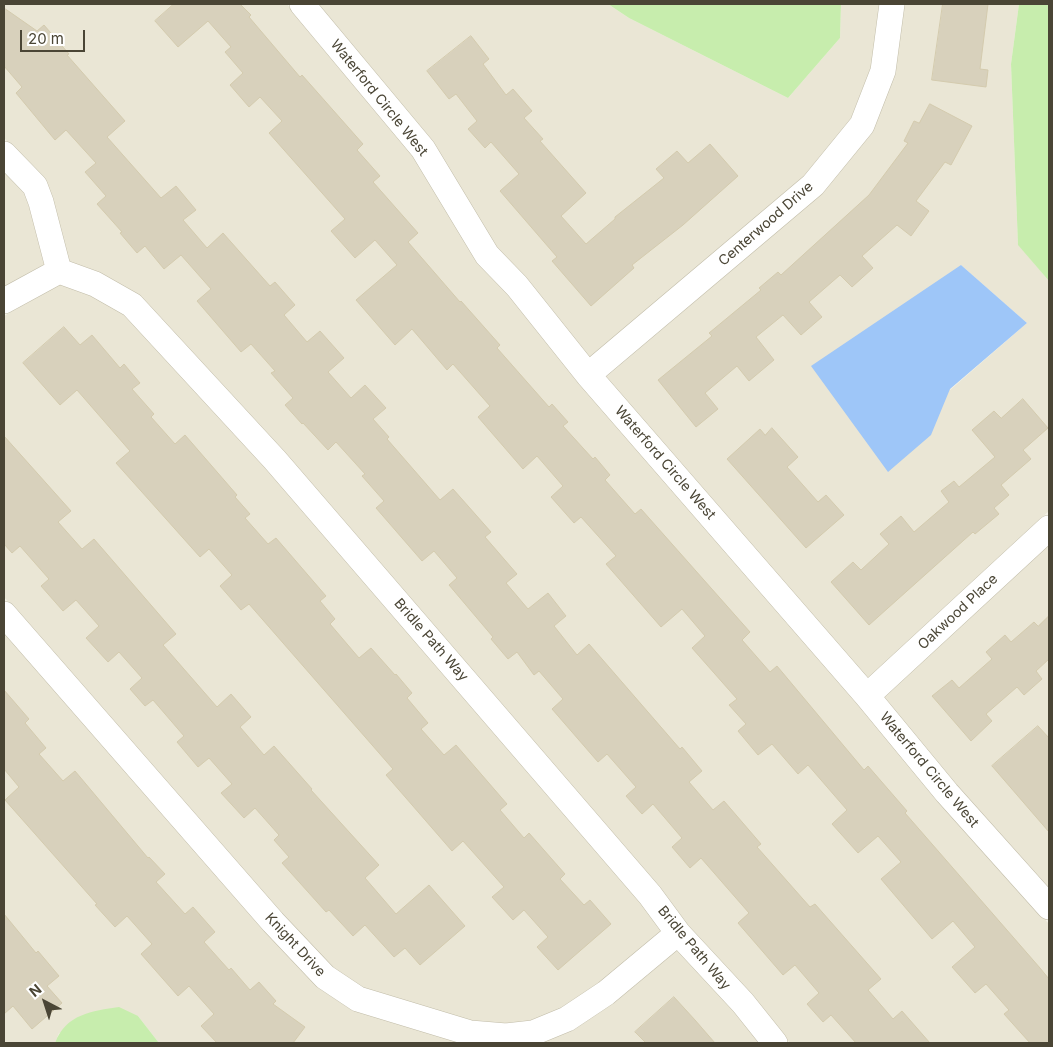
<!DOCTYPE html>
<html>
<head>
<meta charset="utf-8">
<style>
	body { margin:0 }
	#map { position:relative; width:1053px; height:1047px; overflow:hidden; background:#f5f3e8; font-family:Inter,sans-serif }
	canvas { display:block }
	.frame { position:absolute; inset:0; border:5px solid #4a4535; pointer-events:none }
	.north { position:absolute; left:20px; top:977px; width:50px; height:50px; -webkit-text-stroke:4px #fff; paint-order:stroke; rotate:320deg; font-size:14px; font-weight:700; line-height:20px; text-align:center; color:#4a4535 }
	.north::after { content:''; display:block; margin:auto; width:18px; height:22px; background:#4a4535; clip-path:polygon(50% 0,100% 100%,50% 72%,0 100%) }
	.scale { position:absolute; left:20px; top:30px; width:65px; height:22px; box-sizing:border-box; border:2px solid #4a4535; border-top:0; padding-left:6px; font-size:15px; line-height:18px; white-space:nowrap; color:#4a4535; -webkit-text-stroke:4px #fff; paint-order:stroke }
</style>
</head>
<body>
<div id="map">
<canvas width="1053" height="1047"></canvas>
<div class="frame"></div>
<div class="north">N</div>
<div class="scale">20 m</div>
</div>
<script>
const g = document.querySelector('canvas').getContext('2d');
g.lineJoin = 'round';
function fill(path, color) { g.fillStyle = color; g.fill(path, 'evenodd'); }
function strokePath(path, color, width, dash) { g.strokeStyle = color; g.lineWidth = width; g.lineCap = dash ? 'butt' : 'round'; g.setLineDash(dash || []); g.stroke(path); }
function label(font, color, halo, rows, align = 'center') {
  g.font = font + ' Inter,sans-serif'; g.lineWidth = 4; g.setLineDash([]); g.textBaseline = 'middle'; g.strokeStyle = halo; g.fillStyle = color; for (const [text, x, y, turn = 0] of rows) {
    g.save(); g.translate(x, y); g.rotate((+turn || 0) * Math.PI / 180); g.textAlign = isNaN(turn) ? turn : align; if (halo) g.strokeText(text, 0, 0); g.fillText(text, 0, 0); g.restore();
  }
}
fill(new Path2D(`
	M4,4H287L414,156L509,294L858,703L939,800L1049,924V1043H790L751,996L687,926L283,452L68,262L43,178L4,138Z
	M316,4H608L629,18L788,98L840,38L841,4H880L871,67L851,118L804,176L589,359L496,248Z
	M904,4H1019L1011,64L1018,244L1049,281V511L867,679L605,378L821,194L871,133L894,74ZM961,265L1027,323L950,390Z
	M4,170L25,192L45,264L4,287Z
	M61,284L91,295L126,314L266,467L641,902L662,930L599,983L561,1009L529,1021L504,1024L471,1021L362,988L332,968L282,915L4,597V316Z
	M1049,545V890L956,786L883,698Z
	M4,630L317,985L464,1043H159L138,1016L59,1033L55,1043H4Z
	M678,949L734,1011L761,1043H539L575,1029L614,1003Z`), '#eae6d5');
fill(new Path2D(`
	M608,4H841L840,38L788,98L629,18Z
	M1019,4H1049V281L1018,245L1011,64Z
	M119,1007L138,1016L159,1043H55C66,1014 92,1011 119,1007Z`), '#c7edad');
fill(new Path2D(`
	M961,265L1027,323L950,389L931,435L888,472L811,366Z`), '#9ec6f8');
const building = new Path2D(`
	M174,4H240L251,15L249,17L300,77L302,75L363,144L357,150L380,176L373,182L418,233L408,242L460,302L461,301L500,345L497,348L549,407L552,404L568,422L563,426L593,459L595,457L610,475L605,480L635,514L641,509L750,632L742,640L770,672L777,666L864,770L868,766L907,811L905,813L1040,968L1049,979V1043H1030L1004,1014L1009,1010L986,984L975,993L952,967L975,947L953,921L932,939L881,879L901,862L878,836L858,853L832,824L847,810L808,765L798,774L772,744L758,755L738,731L746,724L729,705L737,699L692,648L705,636L682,609L661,627L606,564L616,556L581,517L574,523L551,497L563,486L537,456L523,469L478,417L490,406L453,364L447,370L412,329L395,345L356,300L397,265L375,240L355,258L331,231L345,219L269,133L282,121L260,97L249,107L230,85L243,73L225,52L231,47L208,21L178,47L155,21Z
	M943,4H988L980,69L988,70L986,87L932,80Z
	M4,8L37,31L44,25L69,54L67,55L125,121L107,137L161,198L176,186L196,210L183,220L207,248L223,233L270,286L275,282L295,305L284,315L307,342L320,331L344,358L328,372L351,398L365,385L386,408L373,419L389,437L387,439L440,500L453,489L491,532L485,537L517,574L506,583L528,609L548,593L566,616L554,626L577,655L589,644L680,749L682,747L702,771L689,782L713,810L724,801L761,844L757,847L810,907L815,904L881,979L868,990L893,1019L902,1011L930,1043H856L831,1015L823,1022L807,1004L819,993L795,965L783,975L738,923L749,913L701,858L690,868L672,847L682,838L653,804L642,814L626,796L636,787L607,754L598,762L552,709L563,699L539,671L534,675L517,652L508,659L491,639L493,637L449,585L457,578L434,551L422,561L376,508L384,501L362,476L365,474L336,442L328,450L303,423L302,424L285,405L293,398L271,373L275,371L251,344L241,352L197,301L211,289L181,255L164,269L145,246L137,253L120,233L122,232L97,204L106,196L85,172L96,163L66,130L55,140L16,93L22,87L4,66Z
	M471,36L489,59L483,64L506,95L513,89L532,111L524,118L543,139L540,141L586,193L561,216L586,244L615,219V217L664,178L656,169L677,151L688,163L710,144L738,176L683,225L632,265L634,268L591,306L552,261L557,257L500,191L519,174L491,142L485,148L468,129L477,121L456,94L449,99L427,71Z
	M930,104L972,126L951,165L945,162L916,201L929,211L911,236L897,225L862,256L873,268L852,287L840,275L809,302L822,317L801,335L783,315L756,337L774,360L749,381L737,366L705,393L718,409L696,427L658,380L712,336L709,333L761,290L759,288L778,272L781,275L869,195L908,143L904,141L914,121L919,123Z
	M64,327L80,345L92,335L120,368L124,364L140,383L132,389L154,414L151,417L175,444L185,435L237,495L235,497L250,514L245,518L268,544L276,538L326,596L320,601L335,619L330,624L359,658L371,648L395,675L396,674L412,693L407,698L428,723L421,729L444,755L456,745L507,804L500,810L524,838L529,833L565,874L560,879L584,905L590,900L611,924L558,970L537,947L548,937L524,910L513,920L492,897L504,887L488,869L463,841L452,851L386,775L393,769L249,604L241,610L220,586L232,575L209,549L200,557L116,463L130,451L77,390L60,405L23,363Z
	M1023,399L1048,428L1023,450L1031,459L1001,485L1009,495L994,508L999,514L975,534L973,532L869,625L831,582L853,562L861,570L889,544L880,534L901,516L914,532L949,502L941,491L954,481L959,487L995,457L972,430L994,411L1001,418Z
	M772,428L798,457L787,467L818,502L826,495L844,515L806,548L727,459L760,429L765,435Z
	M4,436L71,511L58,522L82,549L94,539L176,634L163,645L217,707L231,694L251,717L240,727L264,755L274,746L312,789L311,790L379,865L365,878L396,914L429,885L465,926L420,965L405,948L394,957L365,925L353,936L329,910L326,912L282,863L289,857L274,840L279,835L255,808L244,818L221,793L232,784L209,758L198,767L177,742L184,736L153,700L145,706L130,689L142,678L119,652L108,662L86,638L99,626L76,600L63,611L41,586L49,579L20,546L12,553L4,544Z
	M1049,616V659L1036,671L1042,679L1024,695L1017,687L986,714L992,721L971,741L932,696L952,680L959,688L992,659L986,652L1005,635L1011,642L1034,622L1038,626Z
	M4,690L29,719L25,723L46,748L39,754L63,781L75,771L148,858L149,857L165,874L156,882L185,914L193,907L215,932L204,942L229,970L231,968L250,990L259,982L276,1001L273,1004L305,1027L293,1043H217L201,1026L214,1014L189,986L178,996L141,954L152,944L127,916L115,927L95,905L97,904L5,800L19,787L4,769Z
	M1038,726L1049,738V832L992,766Z
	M4,914L36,953L38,951L59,976L47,986L62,1003L32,1029L13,1006L4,1014Z
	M674,997L695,1020L715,1043H646L635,1032Z`);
fill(building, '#d8d1bc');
strokePath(building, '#d4cbae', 1);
const minor = new Path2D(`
	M302,4L423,149L487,255L517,286L588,375L867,696L947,793L1049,907
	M4,154L35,186L41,202L59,271
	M59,271L95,284L132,305L275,460L650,895L678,933L743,1003L775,1043
	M4,301L59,271
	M588,375L813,185L862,125L883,71L892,4
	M4,614L273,922L325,977L358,999L470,1033L506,1036L533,1033L567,1019L606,993L678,933
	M867,696L1049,528`);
strokePath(minor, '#c2bda9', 26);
strokePath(minor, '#fff', 25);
label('14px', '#4a4535', '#fff', [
	["Waterford Circle West",379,98,51],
	["Centerwood Drive",766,224,-41],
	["Waterford Circle West",665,463,49],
	["Oakwood Place",958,612,-43],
	["Bridle Path Way",431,640,49],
	["Waterford Circle West",929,770,50],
	["Knight Drive",295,945,47],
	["Bridle Path Way",694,948,50]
]);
</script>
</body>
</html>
